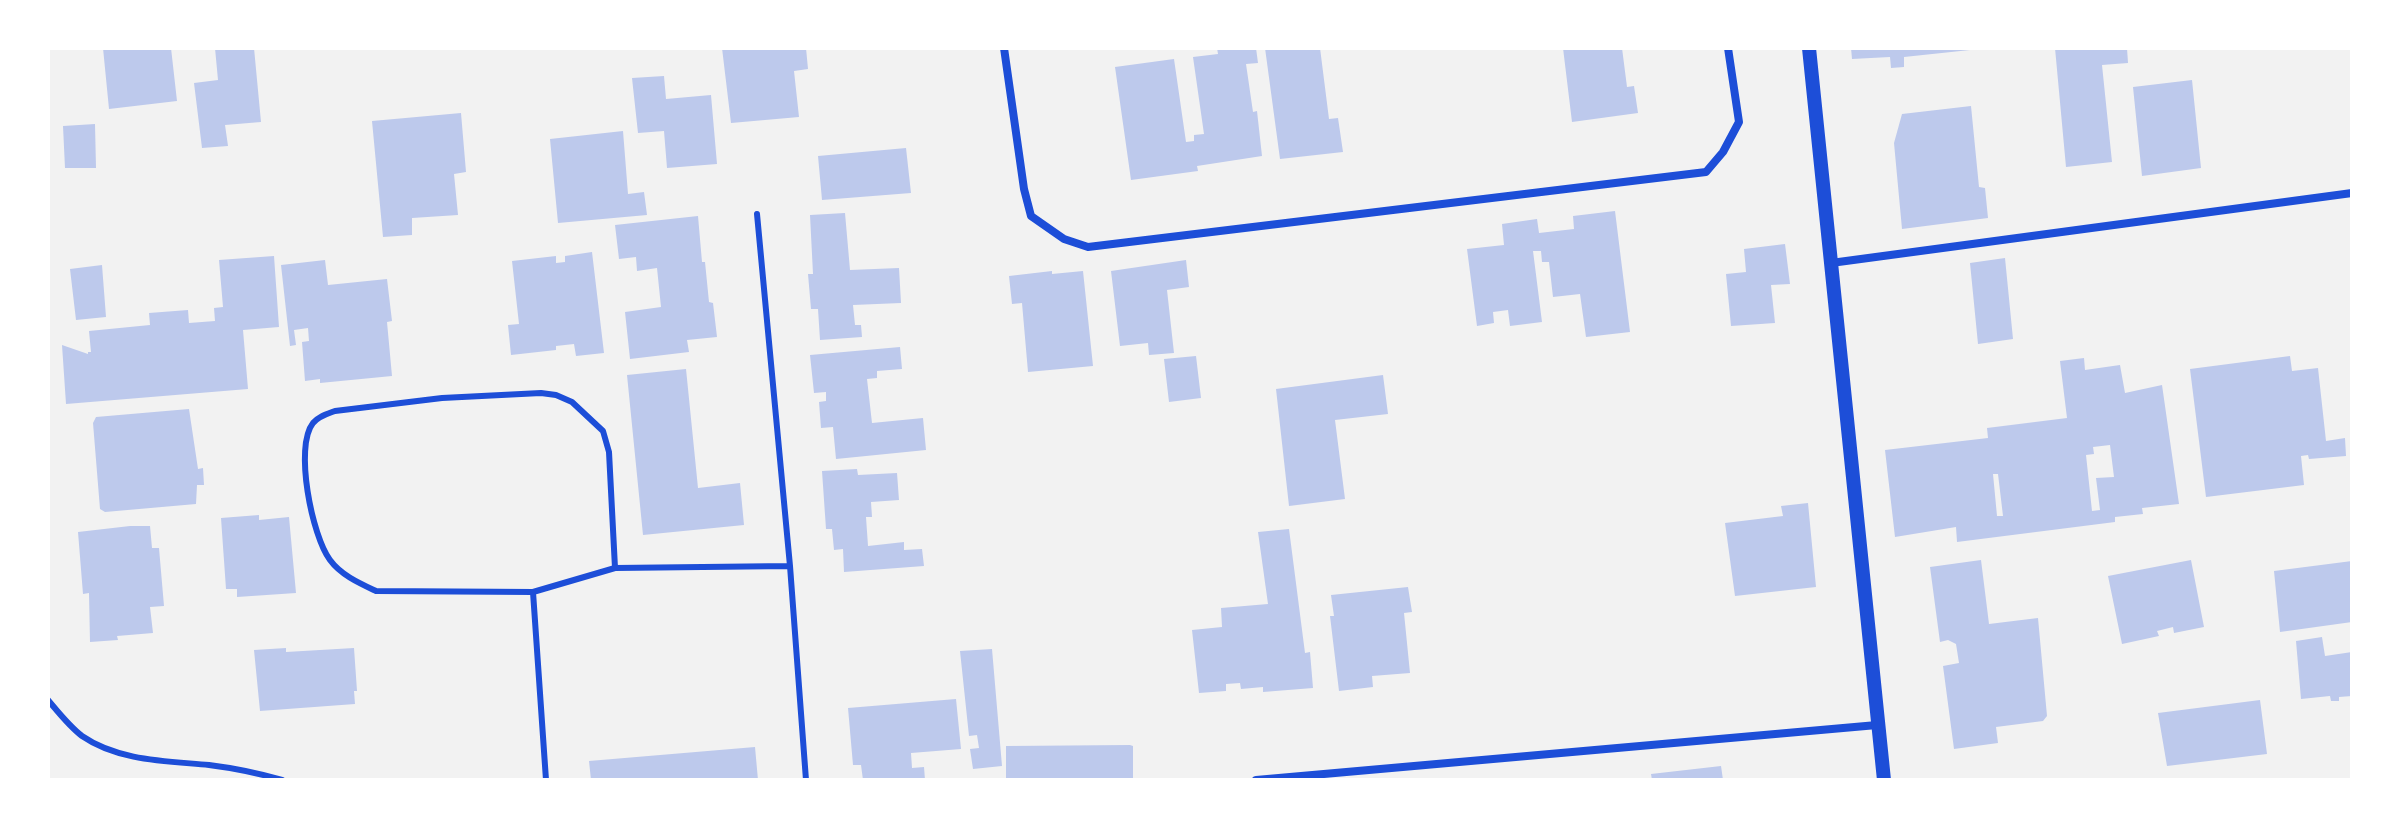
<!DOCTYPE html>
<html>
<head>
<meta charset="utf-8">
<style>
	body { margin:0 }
	#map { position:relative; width:2400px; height:828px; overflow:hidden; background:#f2f2f2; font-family:"Work Sans",sans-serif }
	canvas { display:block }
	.frame { position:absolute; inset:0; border:50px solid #fff; pointer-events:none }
</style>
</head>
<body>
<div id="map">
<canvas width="2400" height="828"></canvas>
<div class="frame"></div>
</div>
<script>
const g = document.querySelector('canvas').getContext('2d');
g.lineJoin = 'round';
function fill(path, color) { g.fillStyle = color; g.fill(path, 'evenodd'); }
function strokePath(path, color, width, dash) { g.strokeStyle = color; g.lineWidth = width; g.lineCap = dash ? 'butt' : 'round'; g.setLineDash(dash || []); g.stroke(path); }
fill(new Path2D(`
	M103,48H171L177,101L109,109Z
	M215,48H254L261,122L225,125L228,146L202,148L194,83L218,80Z
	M722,48H806L808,69L794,71L799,117L731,123Z
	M1217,48H1256L1258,63L1246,64L1253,112L1257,111L1262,156L1197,166L1198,171L1131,180L1115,67L1174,59L1186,142L1194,141V135L1204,134L1193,57L1218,54Z
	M1265,48H1320L1329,119L1338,118L1343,152L1280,159Z
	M1563,48H1622L1627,87L1634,86L1638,113L1572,122Z
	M1851,48H1970V50L1904,57V67L1891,68L1890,57L1852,59Z
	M2055,48H2127L2128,63L2102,65L2112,162L2066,167Z
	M664,76L666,99L711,95L717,164L667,168L664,131L638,133L632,78Z
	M2192,80L2201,168L2142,176L2133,87Z
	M1971,106L1979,187L1985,188L1988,218L1902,229L1894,143L1902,114Z
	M461,113L466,172L454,174L458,215L412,218V235L383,237L372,121Z
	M95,124L96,168H65L63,126Z
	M623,131L628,194L644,192L647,215L558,223L550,139Z
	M906,148L911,193L822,200L818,156Z
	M1615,211L1630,332L1586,337L1580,294L1553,297L1549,262H1542L1541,251H1533L1542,322L1510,326L1508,310L1493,312L1494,323L1477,326L1467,249L1504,245L1502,224L1537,219L1539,233L1574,229L1573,216Z
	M845,213L850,270L899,268L901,303L853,305L855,325H861L862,337L820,340L818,309H811L808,274H813L810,215Z
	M698,216L702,262H705L709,302L713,303L717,337L687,340L689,352L630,359L625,312L661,307L657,268L637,271L636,257L619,259L615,225Z
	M1785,244L1790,284L1771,285L1775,323L1731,326L1726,274L1746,272L1744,249Z
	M592,252L604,353L576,356L574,344L556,346V350L511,355L508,325L519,324L512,261L556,256V263L565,262V256Z
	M274,256L279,327L243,330L248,389L66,404L62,345L88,354V352H91L89,331L150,325L149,313L188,310L189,323L215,321L214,308L223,307L219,260Z
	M2005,258L2013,339L1978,344L1970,263Z
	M325,260L328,285L387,279L392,321L387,322L392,376L320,383V379L305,381L302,342L309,341L308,328L294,330L296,345L290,346L281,265Z
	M1186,260L1189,287L1167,290L1174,353L1149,355L1148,343L1120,346L1111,271Z
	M102,265L106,317L76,320L70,269Z
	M1052,271V274L1083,271L1093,366L1028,372L1022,303L1012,304L1009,276Z
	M900,347L902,369L877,371V378L867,379L872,423L923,418L926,450L836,459L833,427L821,428L819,402L826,401V392L814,393L810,355Z
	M1196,356L1201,398L1169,402L1164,359Z
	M2290,356L2292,371L2318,368L2326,441L2345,438L2346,456L2309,459L2308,455L2301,456L2304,485L2206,497L2190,369Z
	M2084,358L2085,370L2120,365L2125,393L2162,385L2179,504L2142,508L2143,514L2115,517V522L1957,542L1956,527L1895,537L1885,450L1988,438L1987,428L2067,418L2060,361ZM2110,445L2114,477L2096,478L2100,510L2092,511L2086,455L2094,454L2093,447ZM1993,474H1998L2003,516H1997Z
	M686,369L698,488L740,483L744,525L643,535L627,375Z
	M1383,375L1388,414L1335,420L1345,499L1289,506L1276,389Z
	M189,409L198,469L203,468L204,485H197L196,504L105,512L100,509L93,423L96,417Z
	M857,469L858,475L897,473L899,500L871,502L872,517H866L868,546L904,542V550L922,549L924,566L844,572L843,549L834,550L832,529H826L822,471Z
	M1808,503L1816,587L1735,596L1725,523L1783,516L1781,506Z
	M259,515V520L289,517L296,593L237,597V589H226L221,518Z
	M130,526H150L152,548H159L164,606L150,607L153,633L117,636L118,640L90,642L89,593L83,594L78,532Z
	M1289,529L1305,653L1310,652L1313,688L1263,692V687L1241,689L1240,683L1226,684V691L1199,693L1192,630L1222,627L1221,608L1268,604L1258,532Z
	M1981,560L1989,624L2038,618L2047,716L2043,721L1996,727L1998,743L1954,749L1943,666L1959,663L1956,644L1948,640L1940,642L1930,567Z
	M2191,560L2204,627L2174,633L2173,627L2157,631L2159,636L2122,644L2108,576Z
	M2352,561V622L2280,632L2274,571Z
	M1408,587L1412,612L1404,613L1410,673L1372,676L1373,687L1339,691L1330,616H1334L1331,595Z
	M2322,637L2325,656L2352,652V696L2339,697V701H2331L2330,696L2301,699L2296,641Z
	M286,648V652L354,648L357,691H354L355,704L260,711L254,650Z
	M992,649L1002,766L973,769L970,749L979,748L977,735L969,736L960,651Z
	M956,699L961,749L911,753L912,768L924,767L925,780H863L861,765H853L848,708Z
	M2260,700L2267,754L2167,766L2158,713Z
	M1130,745L1133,746V780H1006V746Z
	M755,747L758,780H591L589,761Z
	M1721,766L1723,780H1652L1651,774Z`), '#bdc9ec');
strokePath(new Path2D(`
	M757,214L790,566L806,780
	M615,568L609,452L603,431L572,402L556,395L541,393L442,398L335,411C327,414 319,416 313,423C294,447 312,536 330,560C341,575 359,583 376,591L533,592L615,568L790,566
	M533,592L546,780
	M48,700C59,713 69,726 82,736C118,761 167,761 209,765C233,768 258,773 282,780`), '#1d4ed8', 6);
strokePath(new Path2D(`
	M1004,48L1024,189L1031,216L1064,239L1088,247L1706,172L1723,152L1739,122L1728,48
	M1831,263L2352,193
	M1256,780L1877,725`), '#1d4ed8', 8);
strokePath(new Path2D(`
	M1809,48L1884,780`), '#1d4ed8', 14);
</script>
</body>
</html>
